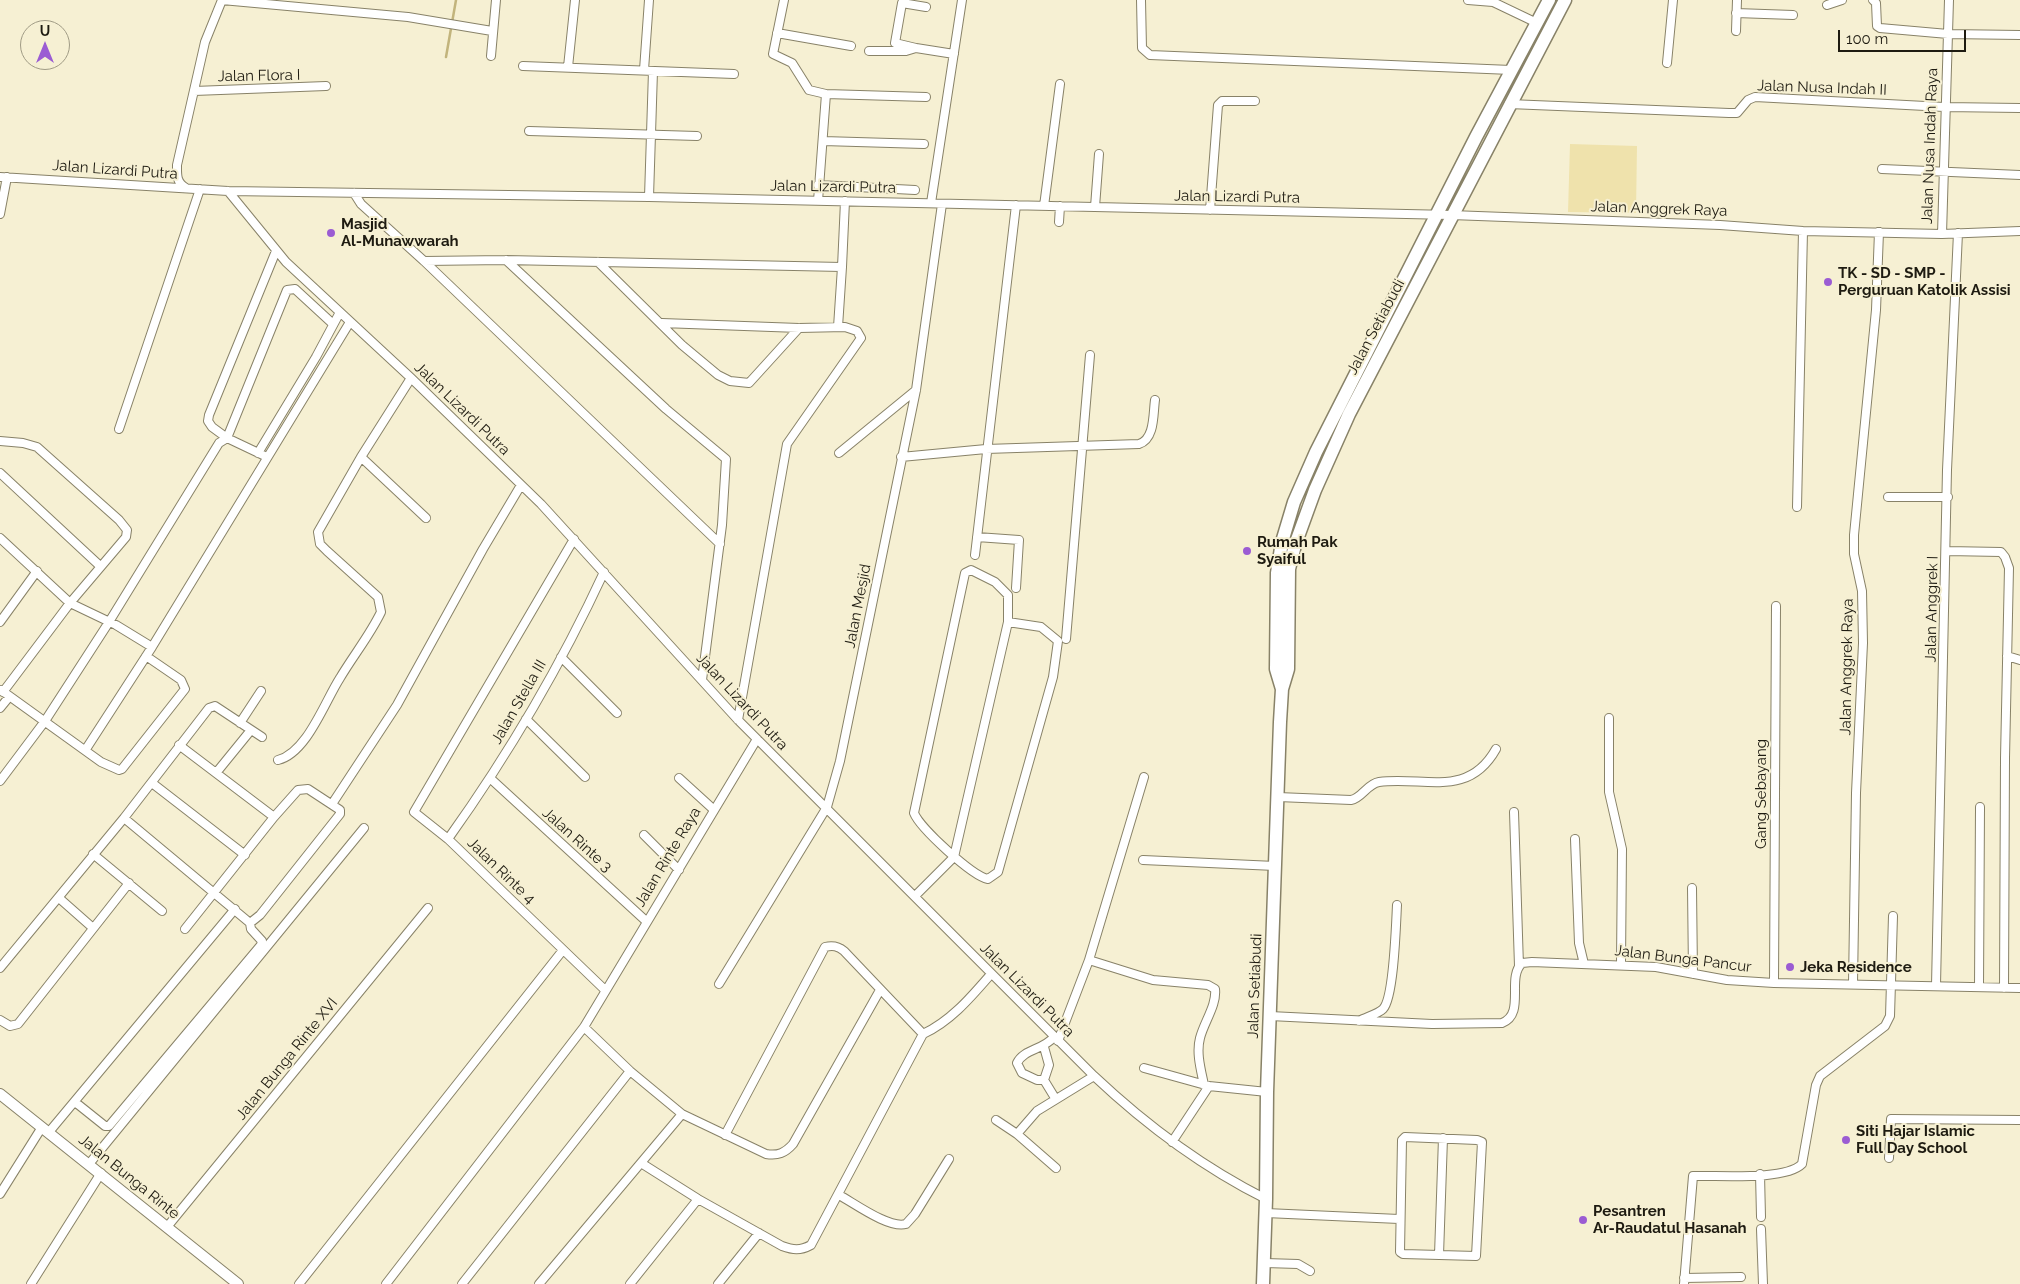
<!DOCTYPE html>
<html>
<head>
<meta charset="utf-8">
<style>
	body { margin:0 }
	#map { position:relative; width:2020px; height:1284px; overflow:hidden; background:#f6f0d3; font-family:Raleway,sans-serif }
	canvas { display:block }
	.north { position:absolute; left:20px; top:20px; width:50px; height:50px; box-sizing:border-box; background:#f6f0d3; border:1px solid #a09b85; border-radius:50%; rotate:0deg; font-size:14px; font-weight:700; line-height:20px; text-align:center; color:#1e1b11 }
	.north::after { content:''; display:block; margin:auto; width:18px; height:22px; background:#9b5cd3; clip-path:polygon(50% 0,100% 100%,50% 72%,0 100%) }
	.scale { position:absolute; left:1838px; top:30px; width:128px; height:22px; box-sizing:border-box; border:2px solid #1e1b11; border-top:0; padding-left:6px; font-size:15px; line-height:18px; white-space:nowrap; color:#1e1b11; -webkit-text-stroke:4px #f6f0d3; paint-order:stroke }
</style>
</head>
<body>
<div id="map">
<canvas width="2020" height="1284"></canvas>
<div class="north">U</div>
<div class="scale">100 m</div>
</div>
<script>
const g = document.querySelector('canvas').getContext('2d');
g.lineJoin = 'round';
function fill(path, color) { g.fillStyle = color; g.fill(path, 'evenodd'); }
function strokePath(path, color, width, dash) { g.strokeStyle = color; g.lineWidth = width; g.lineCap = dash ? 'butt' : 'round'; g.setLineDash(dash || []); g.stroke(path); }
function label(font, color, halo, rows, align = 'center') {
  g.font = font + ' Raleway,sans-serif'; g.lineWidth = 4; g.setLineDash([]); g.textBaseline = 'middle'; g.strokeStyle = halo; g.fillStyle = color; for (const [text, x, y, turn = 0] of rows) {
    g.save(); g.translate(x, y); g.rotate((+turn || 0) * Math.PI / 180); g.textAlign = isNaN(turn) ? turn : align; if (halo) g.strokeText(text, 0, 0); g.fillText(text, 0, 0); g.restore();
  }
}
fill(new Path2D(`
	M1570,144L1637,146L1636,213L1568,212Z`), '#efe2ac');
strokePath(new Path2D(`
	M446,57L456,0`), '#c2b47c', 2.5);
const minor = new Path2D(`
	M222,0L408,17L492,31
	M784,0L773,54L792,63L809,90L826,94L926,97
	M1141,0L1142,48L1150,55L1511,70
	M1468,0L1493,2L1537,23
	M1873,0L1876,3L1877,26L1880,28L1948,34L2020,35
	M1827,5L1842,0
	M1736,13L1793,15
	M1736,31L1737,0
	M777,33L851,46
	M916,48L895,43L902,3L926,7
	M869,51H906L916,48L954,54
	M491,56L496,0
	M1667,63L1673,0
	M523,66L734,74
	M568,67L575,0
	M644,70L649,0
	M194,91L326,86
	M1509,104L1729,113H1737L1748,100L1755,97L1944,107L2020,108
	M529,131L697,136
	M823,141L924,144
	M1882,169L2020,175
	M0,177L228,191L649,197L1451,215L1720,225L1803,231L1942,234L2020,231
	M818,185L915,190
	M186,188C176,182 177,175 177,165L205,42L222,0
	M228,191L286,262L411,378L541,504L738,720L1094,1076C1146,1125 1202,1167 1266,1199
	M354,193L361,204L424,261L720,544
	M649,197L653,71
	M818,201L826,94
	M931,203L962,0
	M1044,206L1060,84
	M1095,207L1099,154
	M1210,210L1218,105L1222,101H1255
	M0,214L7,177
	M1059,222L1060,206
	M1942,234L1949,0
	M276,251L209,415L208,421L212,427L227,438L287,290L295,289L333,324
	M506,260L666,409L726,459L722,525L702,680
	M424,261L506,260L842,267L845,201
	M598,262L682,345L718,375L730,381L749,383L799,328
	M662,323L799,328L845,327L857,331L861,338L787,444L738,720
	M838,327L842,267
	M119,429L200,189
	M0,441L23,443L37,447L119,520L127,530L126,537L70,603L3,692
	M258,453L316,357L339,314
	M839,453L916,390
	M361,457L426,518
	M901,457L986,449L1139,444C1155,439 1153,414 1155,400
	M0,473L99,565
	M1888,497H1948
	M1797,507L1803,231
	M977,537L1019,540L1016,588
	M0,538L70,603L116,625L152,647
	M574,539L414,812L448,839L604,989
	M1947,551L2001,552L2005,557L2009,568L2005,758L2004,988
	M975,555L1016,205
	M0,622L37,571
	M1066,639L1090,355
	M2007,656L2020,660
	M561,657L617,713
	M1,690L101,762L119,770L122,769L185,689L181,680L146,656
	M0,708L9,697
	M1609,718V792L1622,849L1621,964
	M526,719L585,777
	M240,723L261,691
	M179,745L274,817
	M86,749L152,647L350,322
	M278,760C307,753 325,701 340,678C353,656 370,635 381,612L378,597L327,551L320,544L318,532L361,457L411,378
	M216,773L251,730
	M1144,777L1089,960L1153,980L1208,985L1215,989C1217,1005 1204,1022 1200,1038C1196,1053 1201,1070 1204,1085
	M679,778L713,809
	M491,779L646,921
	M0,781L45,721L109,622L219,443L227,438L267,457
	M152,783L245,855
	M1278,797L1351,800C1362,798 1367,784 1379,782C1424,776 1468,799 1496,749
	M332,804L397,705L483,549L521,485
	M1514,812L1519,966
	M644,835L679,870
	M448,839C508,755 561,665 604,572
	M1575,839L1579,943L1584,964
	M93,854L162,911
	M1143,860L1275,866
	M1692,888L1693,974
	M915,896L954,857L1008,622V595L995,582L971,570L965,573L914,813C920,828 972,876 988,879L998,872L1053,677L1058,641L1041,627L1008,622
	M59,898L93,928
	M185,929L274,817L298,790L308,789L340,810V814L260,915L250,923
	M0,968L124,818L209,708L215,706L262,737
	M1774,983L1776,606
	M719,984L827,807L840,761L916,390L942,204
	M1853,984L1856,793L1863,643L1862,591L1854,554V535L1876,310L1879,232
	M1936,986L1947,470L1958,233
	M1979,987L1980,807
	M1270,1016L1432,1024L1502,1023C1526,1014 1506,978 1522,963L1532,962L1656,967L1727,980L1774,983L2020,988
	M0,1020L10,1026L18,1024L129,883
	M1359,1021C1366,1017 1378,1014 1383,1009C1394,998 1396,923 1397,905
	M584,1027L630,1071L682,1114L766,1154C778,1156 785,1153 793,1144L880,990
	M1058,1041L1089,960
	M1044,1047L1049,1065L1044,1080L1055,1098
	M1144,1068L1209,1086L1267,1092
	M1044,1080H1037L1022,1073L1017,1063C1024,1049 1043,1050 1054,1037
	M75,1102L105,1126H109L261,945L262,941L251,929L250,923L124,818
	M996,1120L1017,1134L1037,1111L1094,1076
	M49,1132L235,909
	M1017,1134L1056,1168
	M725,1135L825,947C833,945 838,946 844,951L923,1034
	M1405,1137L1477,1140L1482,1142L1476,1256L1403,1254L1400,1252L1402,1140Z
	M1172,1142L1209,1086
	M1889,1158L1891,1119L2020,1120
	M641,1163L698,1199L782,1246C793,1250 800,1251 811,1245L923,1034C951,1021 971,997 991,974
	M89,1164L364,828
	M1760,1174L1761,1217
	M0,1194L42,1127
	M839,1195C854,1203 889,1229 906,1224L915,1214L949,1159
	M1266,1213L1399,1219
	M167,1227L428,908
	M1761,1229L1763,1284
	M1439,1255L1443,1138
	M1265,1263L1298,1264L1310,1271
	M1684,1278L1741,1277
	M31,1284L101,1173
	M299,1284L563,950
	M386,1284L584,1027L757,739
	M462,1284L630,1071
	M539,1284L682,1114
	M630,1284L698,1199
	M718,1284L759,1233
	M1684,1284L1693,1176C1718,1175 1785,1181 1802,1164L1816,1085L1820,1076L1885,1026L1890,1016L1893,916`);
const tertiary = new Path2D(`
	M0,1094L238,1284`);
const primary = new Path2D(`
	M1282,689L1276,669L1277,573L1282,542L1294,502L1316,452L1476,137L1549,0
	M1263,1284L1266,1199L1267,1092L1280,722L1282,689L1288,669L1289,569L1295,545L1315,490L1349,414L1565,0`);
strokePath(minor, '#888268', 10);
strokePath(tertiary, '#888268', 12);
strokePath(primary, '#888268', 15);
strokePath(minor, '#fff', 8);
strokePath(tertiary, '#fff', 10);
strokePath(primary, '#fff', 12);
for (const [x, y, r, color] of [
	[331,233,5,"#9b5cd3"],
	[1828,282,5,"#9b5cd3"],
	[1247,551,5,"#9b5cd3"],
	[1790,967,5,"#9b5cd3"],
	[1846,1140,5,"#9b5cd3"],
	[1583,1220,5,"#9b5cd3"]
]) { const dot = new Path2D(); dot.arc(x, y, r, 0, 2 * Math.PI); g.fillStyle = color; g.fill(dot); strokePath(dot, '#f6f0d3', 2); }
label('15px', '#1e1b11', '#f6f0d3', [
	["Jalan Flora I",259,76,-1],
	["Jalan Nusa Indah II",1822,88,2],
	["Jalan Nusa Indah Raya",1930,146,-88],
	["Jalan Lizardi Putra",115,170,4],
	["Jalan Lizardi Putra",833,187,1],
	["Jalan Lizardi Putra",1237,197,1],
	["Jalan Anggrek Raya",1659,209,2],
	["Jalan Setiabudi",1376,327,-62],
	["Jalan Lizardi Putra",462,409,44],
	["Jalan Mesjid",858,606,-79],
	["Jalan Anggrek I",1932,609,-89],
	["Jalan Anggrek Raya",1847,667,-89],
	["Jalan Stella III",519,702,-60],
	["Jalan Lizardi Putra",742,702,47],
	["Gang Sebayang",1761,794,-90],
	["Jalan Rinte 3",577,840,42],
	["Jalan Rinte Raya",668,857,-59],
	["Jalan Rinte 4",501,871,44],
	["Jalan Bunga Pancur",1683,959,7],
	["Jalan Setiabudi",1255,986,-88],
	["Jalan Lizardi Putra",1027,990,45],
	["Jalan Bunga Rinte XVI",287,1059,-51],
	["Jalan Bunga Rinte",129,1177,39]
]);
label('bold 15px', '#1e1b11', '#f6f0d3', [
	["Masjid",341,224],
	["Al-Munawwarah",341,241],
	["TK - SD - SMP -",1838,273],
	["Perguruan Katolik Assisi",1838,290],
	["Rumah Pak",1257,542],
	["Syaiful",1257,559],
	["Jeka Residence",1800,967],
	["Siti Hajar Islamic",1856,1131],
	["Full Day School",1856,1148],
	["Pesantren",1593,1211],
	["Ar-Raudatul Hasanah",1593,1228]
], 'left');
</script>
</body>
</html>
